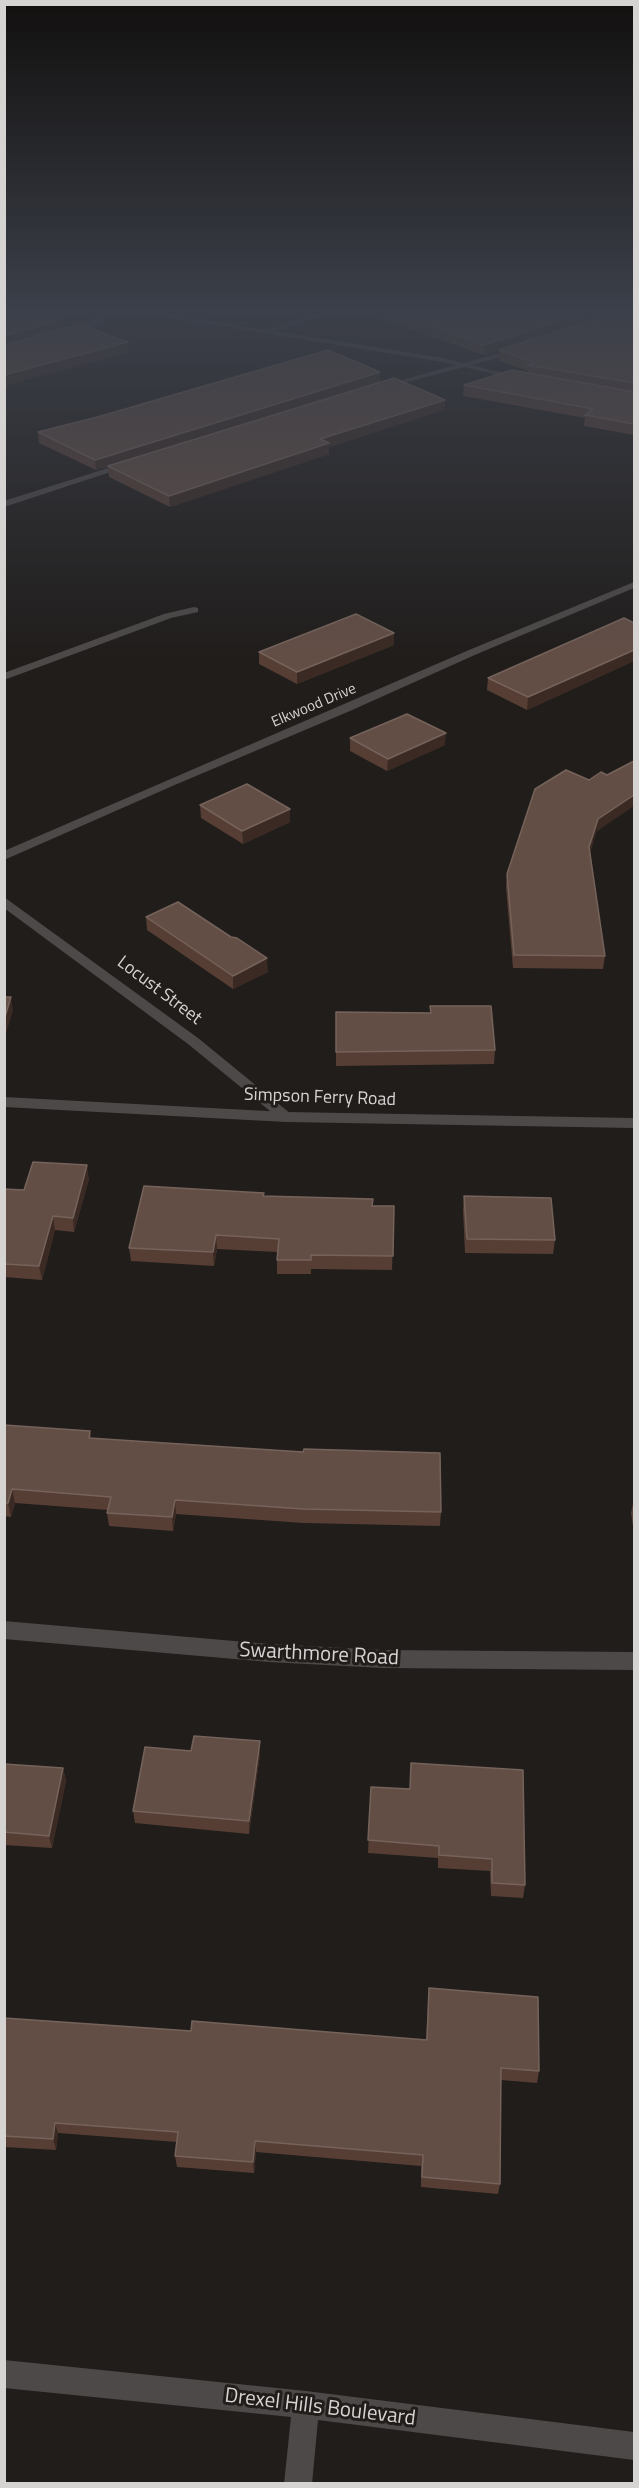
<!DOCTYPE html>
<html>
<head>
<meta charset="utf-8">
<style>
	body { margin:0 }
	#map { position:relative; width:639px; height:2488px; overflow:hidden; background:#201d1b; font-family:"Titillium Web",sans-serif }
	canvas { display:block }
	.frame { position:absolute; inset:0; border:6px solid #d6d4d3; pointer-events:none }
</style>
</head>
<body>
<div id="map">
<canvas width="639" height="2488"></canvas>
<div class="frame"></div>
</div>
<script>
const g = document.querySelector('canvas').getContext('2d');
g.lineJoin = 'round';
function fill(path, color) { g.fillStyle = color; g.fill(path, 'evenodd'); }
function strokePath(path, color, width, dash) { g.strokeStyle = color; g.lineWidth = width; g.lineCap = dash ? 'butt' : 'round'; g.setLineDash(dash || []); g.stroke(path); }
function label(font, color, halo, rows, align = 'center') {
  g.font = font + ' "Titillium Web",sans-serif'; g.lineWidth = 6; g.setLineDash([]); g.textBaseline = 'middle'; g.strokeStyle = halo; g.fillStyle = color; for (const [text, x, y, turn = 0] of rows) {
    g.save(); g.translate(x, y); g.rotate((+turn || 0) * Math.PI / 180); g.textAlign = isNaN(turn) ? turn : align; if (halo) g.strokeText(text, 0, 0); g.fillText(text, 0, 0); g.restore();
  }
}
fill(new Path2D(`
	M318,313H331L265,334L258,332Z
	M601,313H613L622,318L618,320Z
	M194,607L198,608V612L171,618L4,680V673L164,614Z`), '#4d4948');
fill(new Path2D(`
	M103,313H112C103,321 73,340 63,335Z
	M140,313H161L443,358L527,379L523,381L443,362Z
	M634,582V588L477,654L350,711L177,784L4,860V851L469,650Z
	M4,897L198,1038L291,1114L294,1117L291,1120H281L188,1044L4,908Z
	M4,1621L269,1644L383,1650L634,1652V1670L383,1668L269,1662L4,1639Z
	M4,2360L306,2391L634,2432V2460L318,2420L312,2484H284L291,2417L4,2388Z`), '#4d4948');
fill(new Path2D(`
	M521,347L525,349L524,351L381,389L377,387Z
	M127,462L135,464L4,507V501Z`), '#4d4948');
fill(new Path2D(`
	M4,1097L286,1112L634,1118V1128L286,1122L4,1107Z`), '#4d4948');
fill(new Path2D(`
	M365,313H604V317L634,313V435L584,426L585,418L463,396L464,385L528,373V371L499,361V350L484,355Z
	M380,382L445,400L444,410L329,447V454L170,507L109,477L108,467L96,470L39,443L38,432Z
	M634,623V661L527,710L487,690L488,678Z
	M394,645L297,684L259,664V652Z
	M350,738L445,745L387,771L350,751Z
	M589,780L596,832L590,853L605,956L603,969L513,968L506,887L507,874Z
	M200,805L290,822L243,844L201,818Z
	M146,917L231,937L268,972L233,989L147,930Z
	M430,1006L495,1050L494,1064L336,1066V1012L430,1013Z
	M89,1179L74,1232L55,1230L42,1280L4,1277V1189L24,1190Z
	M264,1196L372,1206H394L392,1270L311,1269V1274H277V1252L217,1249L214,1266L131,1261L129,1248Z
	M464,1196L555,1240L553,1254L465,1253L463,1210Z
	M4,1425L90,1431L91,1439L441,1512L440,1526L303,1523L176,1514L173,1531L109,1526L107,1513L108,1510L15,1503L11,1517L4,1516Z
	M634,1499V1533L631,1513Z
	M260,1741V1754L249,1834L135,1823L133,1811L191,1751Z
	M4,1764L63,1768L66,1781L52,1848L4,1845Z
	M371,1787L410,1789L525,1885L523,1898L491,1896L490,1871L438,1868V1858L368,1853Z
	M429,1988L539,2071L537,2083L501,2080L500,2184L498,2194L421,2187V2166L256,2152L254,2173L177,2167L175,2156L177,2142L58,2133L56,2150L4,2147V2018L191,2031L426,2040Z`), '#563e34');
fill(new Path2D(`
	M584,313H604V317L484,355V345Z
	M63,319V329L4,346V336Z
	M128,342L129,353L7,385L8,389L4,390V375Z
	M380,372V382L96,470L95,460Z
	M445,400L444,410L329,447V454L170,507L169,496L320,439Z
	M394,633V645L297,684V672Z
	M634,650V661L527,710L528,697Z
	M446,733L445,745L387,771L388,759Z
	M634,795V806L596,832L588,860L589,847L598,819Z
	M290,809V822L243,844L242,831Z
	M267,958L268,972L233,989V976Z
	M11,997L13,1011L4,1040V1020Z
	M87,1165L89,1179L74,1232L73,1218Z
	M53,1216L55,1230L42,1280L39,1266Z
	M216,1235L217,1249L214,1266L213,1252Z
	M12,1489L15,1503L11,1517L8,1503Z
	M175,1500L176,1514L173,1531L172,1517Z
	M260,1741V1754L249,1834V1821Z
	M63,1768L66,1781L52,1848L49,1836Z
	M55,2123L58,2133L56,2150L53,2139Z
	M255,2141L256,2152L254,2173L253,2162Z`), '#3a2a23');
const building = new Path2D(`
	M4,313H48L63,319L4,336Z
	M394,313H584L484,345Z
	M616,313H634V383L528,365L535,363L499,350Z
	M78,324L128,342L4,375V345Z
	M328,350L380,372L95,460L38,432L101,416Z
	M512,370L634,392V424L585,415L593,409L464,385Z
	M394,378L445,400L320,439L329,443L169,496L108,466Z
	M356,614L394,633L297,672L259,652Z
	M624,618L634,623V650L528,697L488,678Z
	M407,714L446,733L388,759L350,738Z
	M634,761V795L598,819L589,847L605,956L514,955L507,874L535,789L566,770L589,780L601,772L607,775Z
	M247,784L290,809L242,831L200,805Z
	M178,902L231,937L237,938L267,958L233,976L146,917Z
	M4,997H11L4,1020Z
	M430,1006H491L495,1050L336,1052V1012L431,1013Z
	M33,1162L87,1165L73,1218L53,1216L39,1266L4,1264V1189L24,1190Z
	M144,1186L264,1193L263,1196L373,1199L372,1206H394L393,1256L311,1255V1260H277L279,1239L216,1235L213,1252L129,1248Z
	M464,1196L551,1198L555,1240L467,1239Z
	M4,1425L90,1431L89,1438L303,1452L304,1449L440,1453L441,1512L303,1509L175,1500L172,1517L107,1513L111,1497L12,1489L8,1503H4Z
	M194,1736L260,1741L249,1821L133,1811L145,1747L191,1751Z
	M411,1763L523,1770L525,1885L492,1883V1859L439,1855V1846L368,1840L371,1787L410,1789Z
	M4,1764L63,1768L49,1836L4,1832Z
	M429,1988L538,1997L539,2071L501,2068L500,2184L422,2177L423,2155L255,2141L253,2162L175,2156L178,2132L55,2123L53,2139L4,2136V2018L191,2031L192,2021L427,2040Z`);
fill(building, '#634e45');
strokePath(building, '#75635b', 1.5);
const sky = g.createLinearGradient(0, 0, 0, 662);
sky.addColorStop(0, '#12100f');
sky.addColorStop(0.47, '#3c404a');
sky.addColorStop(1, '#3c404a00');
g.fillStyle = sky;
g.fillRect(0, 0, 639, 662);
label('15px', '#d6d4d3', '#201d1b', [
	["Elkwood Drive",314,706,-23]
]);
label('18px', '#d6d4d3', '#201d1b', [
	["Locust Street",159,991,37],
	["Simpson Ferry Road",320,1098,2]
]);
label('21px', '#d6d4d3', '#201d1b', [
	["Swarthmore Road",319,1655,3],
	["Drexel Hills Boulevard",320,2408,7]
]);
</script>
</body>
</html>
